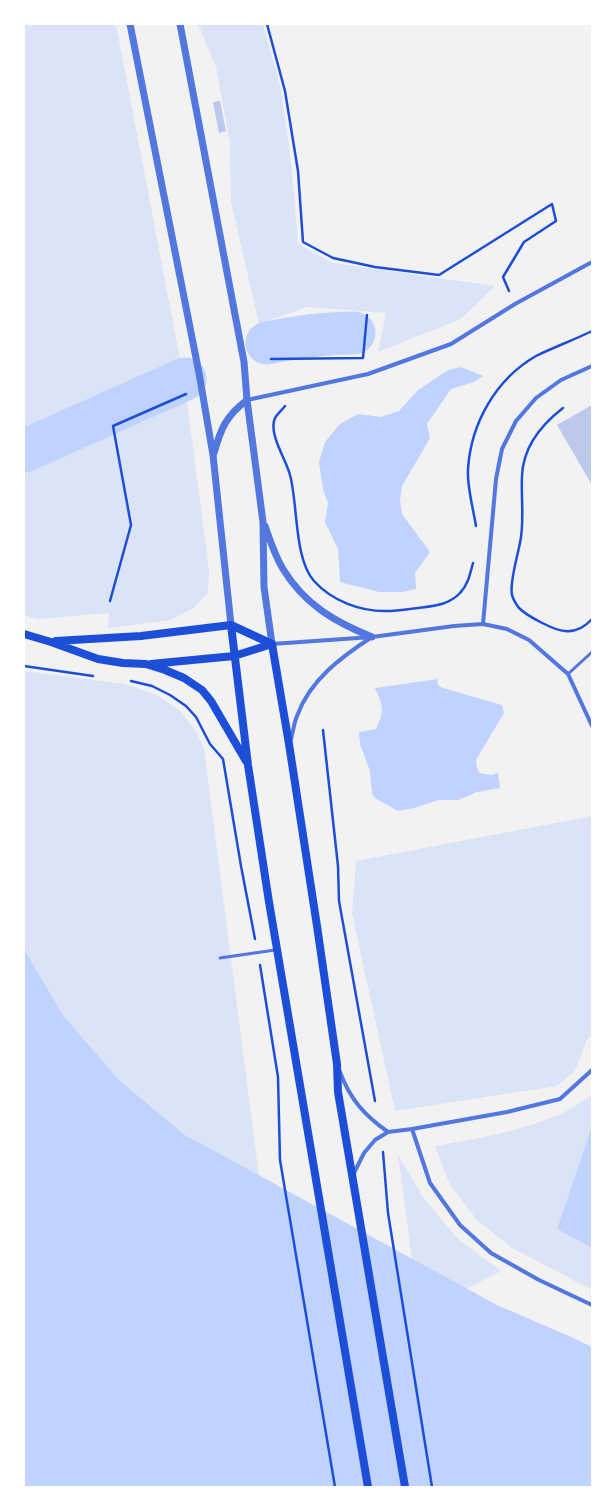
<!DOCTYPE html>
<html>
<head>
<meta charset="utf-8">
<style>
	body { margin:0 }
	#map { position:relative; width:616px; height:1511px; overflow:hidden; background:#f2f2f2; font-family:"Zilla Slab",serif }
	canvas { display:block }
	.frame { position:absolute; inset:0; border:25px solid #fff; pointer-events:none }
</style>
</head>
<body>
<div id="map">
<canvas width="616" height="1511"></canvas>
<div class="frame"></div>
</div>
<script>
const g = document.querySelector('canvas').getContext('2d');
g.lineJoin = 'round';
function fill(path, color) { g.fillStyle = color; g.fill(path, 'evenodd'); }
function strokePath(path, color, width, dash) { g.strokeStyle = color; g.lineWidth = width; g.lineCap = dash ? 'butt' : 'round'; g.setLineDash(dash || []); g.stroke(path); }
fill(new Path2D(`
	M24,24H116L180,359L24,428Z
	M198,24H263L281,89L292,170L298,244L333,263L495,286L461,319L378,352L386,313L307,307L259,324L231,202L230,143L216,67Z
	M187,401L209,570L208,593L194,608L171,620L108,628L109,613L37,619L24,615V474Z
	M24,671L125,684L157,695L179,710L196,731L204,749L259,1176L185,1135L119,1080L63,1015L24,949Z
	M592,816V1035L587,1040L575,1071L557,1086L395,1111L352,913L356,861Z
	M592,1095V1126L557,1229L592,1248V1290L512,1248L477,1220L450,1185L435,1146C477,1139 521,1131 561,1114C571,1109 582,1101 592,1095Z
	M398,1155L423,1197L458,1239L501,1271L466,1289L412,1259Z`), '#dbe4f7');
fill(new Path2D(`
	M461,367L483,376L474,382L451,389L427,424L430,438L402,486L400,500L402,514L430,552L415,573L416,589L403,592H379L340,582L338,549L325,522L328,503L323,489L319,462L325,442L340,424L358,414L381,417L399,411L418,390L448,370Z
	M438,679L437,683L440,687L502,705L504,713L476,760L477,767L479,773L491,775L498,773L500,788L477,792L458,800H439L414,808L398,811L375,798L372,794L370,771L360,744L359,732L376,729C385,711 383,706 375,688Z
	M24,949L63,1015L119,1080L185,1135L497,1305L569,1336L592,1347V1487H24Z
	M592,1126V1248L557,1229Z`), '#bfd3fe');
strokePath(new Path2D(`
	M267,343C297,337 323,333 354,333
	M24,451L185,379`), '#bfd3fe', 43);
fill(new Path2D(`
	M220,101L226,131L219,133L213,102Z
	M592,405V485L557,425Z`), '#bdc9ec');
strokePath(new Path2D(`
	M267,24L285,91L298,171L303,242L333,258L375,267L439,275L552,204L556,221L524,242L503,277L509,291
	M363,358L367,315
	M271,359L362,358
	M285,406C282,410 277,414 275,418C268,434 286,459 290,475C298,504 294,559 314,581C332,601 361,612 388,611C398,611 408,609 418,608C433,606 449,605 460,593C468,585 470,574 473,563
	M563,408C541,425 523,447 522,476C521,497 524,517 521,537C519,552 509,582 512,595C513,599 516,604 519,608C527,616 555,631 565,631C576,632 585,627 592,619
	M476,526C473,507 467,488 468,469C471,423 496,379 536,356C554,347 574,340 592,331
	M110,601L131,525L113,426L186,394
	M24,666L93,676
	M131,681L152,686L170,695L186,706L196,717L210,744L223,759L241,866L255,939
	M323,730L338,866L339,901L375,1101
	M260,965L278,1077L280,1160L335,1487
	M383,1152L388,1213L432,1487`), '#1d4ed8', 2.5);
strokePath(new Path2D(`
	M568,674L592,652
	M220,958L275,950`), '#5277de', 3);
strokePath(new Path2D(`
	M247,400L368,374L451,344L515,304L592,262
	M483,624L496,479L502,449L516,421L536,398L561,380L592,366
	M272,644L372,637L454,626L483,624L507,629L529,640L568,674L592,726
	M291,739C293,732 294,723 297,716C310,680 341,657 372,637
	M340,1072C350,1099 364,1115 388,1132
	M412,1129L430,1183L460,1225L491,1253L539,1280L592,1305
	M353,1175L364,1153L375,1140L388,1132L412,1129L507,1112L560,1099L592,1070`), '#5277de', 4);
strokePath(new Path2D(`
	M130,24L199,373L213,455L231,625
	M180,24L244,362L247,400L263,522L264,587L272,644
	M214,453C221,428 226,416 247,400
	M265,526C270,540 275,556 283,569C305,605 335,622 372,637`), '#5277de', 7);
strokePath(new Path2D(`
	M231,625L248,765L269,902L368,1487
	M24,634L51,642L98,659L123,663L146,664L165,670L184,678L202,690L211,701L246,761
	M56,641L141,636L231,625L272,644
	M272,644L289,744L317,926L337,1064L338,1092L405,1487
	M151,664L234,656L272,644`), '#1d4ed8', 8);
</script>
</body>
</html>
